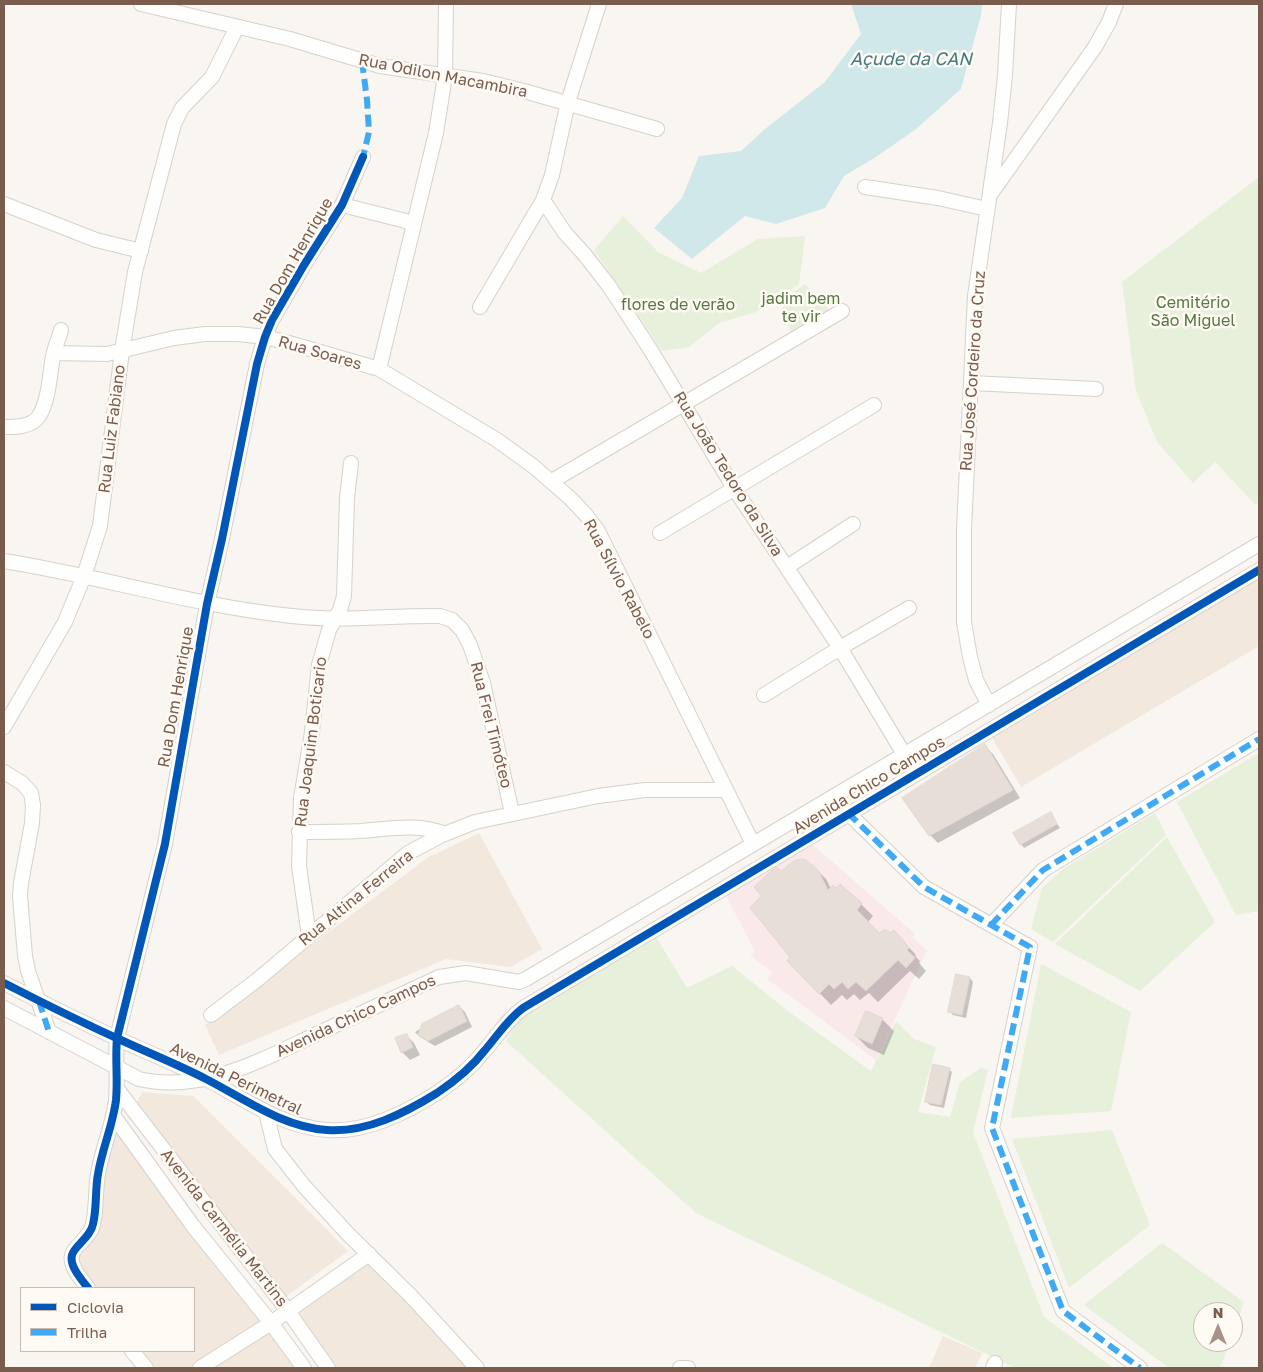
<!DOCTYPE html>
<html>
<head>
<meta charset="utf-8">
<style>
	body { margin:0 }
	#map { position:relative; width:1263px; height:1372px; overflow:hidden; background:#f9f5f0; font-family:"Golos Text",sans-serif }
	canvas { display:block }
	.frame { position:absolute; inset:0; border:5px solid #7a5c4d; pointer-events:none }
	.legend { position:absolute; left:20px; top:1287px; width:175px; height:65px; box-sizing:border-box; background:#fffaf3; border:1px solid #cabbb1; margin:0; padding:6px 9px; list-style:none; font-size:15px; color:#7a5c4d }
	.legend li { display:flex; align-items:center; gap:10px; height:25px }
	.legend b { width:25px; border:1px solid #cabbb1 }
	.north { position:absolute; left:1193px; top:1302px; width:50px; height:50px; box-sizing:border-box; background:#fffaf3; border:1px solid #cabbb1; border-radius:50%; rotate:0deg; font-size:14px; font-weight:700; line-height:20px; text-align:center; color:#7a5c4d }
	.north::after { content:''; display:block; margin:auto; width:18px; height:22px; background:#a69286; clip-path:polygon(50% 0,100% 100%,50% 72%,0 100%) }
</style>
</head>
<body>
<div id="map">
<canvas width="1263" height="1372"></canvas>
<div class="frame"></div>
<ul class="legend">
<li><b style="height:6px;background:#0057b8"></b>Ciclovia</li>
<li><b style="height:6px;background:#3fa9f5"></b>Trilha</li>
</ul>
<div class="north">N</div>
</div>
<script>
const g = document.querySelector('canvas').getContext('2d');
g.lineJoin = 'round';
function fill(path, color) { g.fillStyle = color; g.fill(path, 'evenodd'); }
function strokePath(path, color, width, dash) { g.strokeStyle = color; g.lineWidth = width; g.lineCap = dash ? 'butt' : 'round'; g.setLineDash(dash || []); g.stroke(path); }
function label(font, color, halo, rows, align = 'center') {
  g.font = font + ' "Golos Text",sans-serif'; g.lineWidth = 5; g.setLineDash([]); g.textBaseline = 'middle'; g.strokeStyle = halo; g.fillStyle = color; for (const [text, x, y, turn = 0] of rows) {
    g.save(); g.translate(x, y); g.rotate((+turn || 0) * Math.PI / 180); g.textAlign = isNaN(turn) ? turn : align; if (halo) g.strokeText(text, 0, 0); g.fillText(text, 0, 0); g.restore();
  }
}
fill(new Path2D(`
	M1259,575V646L1021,787L990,734Z
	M479,833L542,949L510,967L446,959L219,1055L205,1025L427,858Z
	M142,1092L193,1096L348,1251L276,1304L132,1114Z
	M113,1115L304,1368H146L132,1351H194V1288H88L73,1251L85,1240Z
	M369,1254L477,1368H328L288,1311Z
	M943,1336L982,1353L975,1368H929Z`), '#f2e8de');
fill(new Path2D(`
	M813,845L915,934L912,937L927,950L876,1060L767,979L772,972L750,955L755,951L725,894Z`), '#fae9e9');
fill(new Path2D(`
	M1259,177V502L1256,505L1215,462L1193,483L1157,442L1136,391L1122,282Z
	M623,216L658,252L701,273L758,239L805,236L799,284L756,312L719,323L689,347L662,351L594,250Z
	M805,284L834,315L791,334L781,301Z
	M1259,753V911L1236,915L1177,802Z
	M1155,813L1166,835L1053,942L1031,929L1042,888L1066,867Z
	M1167,837L1215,922L1140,991L1055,944Z
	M656,937L687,988L732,966L789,1012L871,1071L896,1021L914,1039L936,1047L918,1112L950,1117L960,1082L981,1068L988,1070L973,1132L1044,1317L1113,1368H1015L696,1213L506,1041L520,1017Z
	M1041,964L1131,1012L1111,1111L1011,1118Z
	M1112,1130L1150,1225L1069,1288L1012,1139Z
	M1162,1243L1244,1302L1233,1333V1312H1203V1342H1230L1220,1368H1169L1084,1305Z`), '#e7f0db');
fill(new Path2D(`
	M851,4H982L981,15L961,89L916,129L876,157L844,176L825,208L776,224L745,216L692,259L654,228L682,198L699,156L741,151L765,129L825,82L861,34Z`), '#d0e8ea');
fill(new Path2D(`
	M985,746L993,754L1020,798L938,843L930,835Z
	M1050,814L1060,828L1024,848L1021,844Z
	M813,866L826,879L831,889L861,904L873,916L868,922L879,934H890L894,931L916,955L915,956L920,961L919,963L926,971L919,979L910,971L878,1002L869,993L860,1000L854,994L847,1000L842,995L831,1005L789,961L792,957L781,873Z
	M970,978L973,982L966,1018L953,1015L950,1012Z
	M459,1006L465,1012L472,1027L435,1046L420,1037L415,1032Z
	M867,1013L882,1019L894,1031L884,1055L868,1048L856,1036Z
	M406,1035L414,1043L420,1055L410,1060L402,1052Z
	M949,1069L952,1072L944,1108L930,1105L926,1101Z`), '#0003');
const building = new Path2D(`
	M985,744L1013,790L929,836L902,798Z
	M1051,812L1057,824L1020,845L1013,833Z
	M802,859L806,860L818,870L828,890L833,885L836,888L840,884L862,903L857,910L879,933L885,929L890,933L894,930L905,942L904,943L909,948L907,950L915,958L906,968L898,960L866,991L856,982L848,989L842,982L834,989L829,984L819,994L787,961L790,957L750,908L761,896L754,887L772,870L777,867L781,871L794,861Z
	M956,974L970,977L962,1015L948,1012Z
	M459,1005L467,1021L428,1041L418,1035L422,1024Z
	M866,1011L883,1018L872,1044L855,1036Z
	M407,1034L413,1047L401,1053L395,1038Z
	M933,1064L950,1068L941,1105L925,1102Z`);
fill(building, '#e6ded7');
strokePath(building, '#e2d8d2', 1);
const minor = new Path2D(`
	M141,4L290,39L380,66L483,81L524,91L657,129
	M865,187L938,198L987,209
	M992,192L1095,47L1109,22L1116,4
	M543,200L565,233L585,255L609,286L650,349L734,488L840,648L904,754L917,772
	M4,204L96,240L141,251
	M342,205L414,223
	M480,307L543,200L552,175L568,102L599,4
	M54,353L107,354L174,338L205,334H238L265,337L289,343L379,369L497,440L533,466L570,498L586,515L598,531L753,844
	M379,369L436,133L445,76L446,4
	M971,383L1096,389
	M4,427C16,427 32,427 39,416C49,400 50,373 53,356C55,347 59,338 61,330
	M552,481L842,311
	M660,533L874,405
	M4,561C100,576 194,606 292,616C341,622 391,615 440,616L452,620L462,630L470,645L483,683L512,813
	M787,567L853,524
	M764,695L840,648L909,608
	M989,705L976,680L970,657L964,622V529L975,296L1000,123L1005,75L1009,4
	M4,727L65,622L84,576L100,526L122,351L135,272L174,124L182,108L212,77L237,27
	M4,772L22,783L31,793L33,805L32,823L21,883L20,896L25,956L28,971L49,1032
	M848,813L924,887L1030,947L992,1128L1063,1311L1140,1368
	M299,832C320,832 340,832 361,831C389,829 418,823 445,834
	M991,925L1043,870L1259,739
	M309,936L299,866L301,798L312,732L319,665L329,630L340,610L344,596L347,498L351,463
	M4,983C43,1003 83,1023 123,1041C151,1054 179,1065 206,1079C245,1099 282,1127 327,1130C366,1133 405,1113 437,1093C455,1081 472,1067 485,1050C498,1035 507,1020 523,1008L1259,570
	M4,1008L139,1079C204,1094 265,1058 321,1032C360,1014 400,995 439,977L466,973L519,982L526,979L1259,544
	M211,1015L257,980L408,853L442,835L475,822L598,796L645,790H726
	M117,1089L288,1311L328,1368
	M266,1112L275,1149L304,1186L348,1234L411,1296L477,1368
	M113,1115L193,1226L271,1323L304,1368
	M88,1288C82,1280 69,1266 72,1255C74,1246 91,1237 93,1224C97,1208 95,1190 98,1174C102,1149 113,1125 116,1100C118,1079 115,1059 117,1038L165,844L207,604L222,539L257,364L265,337L272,320L304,265L342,205L363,157
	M132,1351L146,1368
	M200,1368L271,1323L369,1254
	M680,1368H688
	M993,1368L995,1363`);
strokePath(minor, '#d7d1cb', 16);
strokePath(minor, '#fefefd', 14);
strokePath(new Path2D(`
	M362,61L367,100L369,132L363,157
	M848,813L924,887L1030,947L992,1128L1063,1311L1140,1368
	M991,925L1043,870L1259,739
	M39,1001L49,1032`), '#3fa9f5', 6, [12, 6]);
strokePath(new Path2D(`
	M4,983C43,1003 83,1023 123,1041C151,1054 179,1065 206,1079C245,1099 282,1127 327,1130C366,1133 405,1113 437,1093C455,1081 472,1067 485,1050C498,1035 507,1020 523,1008L1259,570
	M88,1288C82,1280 69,1266 72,1255C74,1246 91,1237 93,1224C97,1208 95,1190 98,1174C102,1149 113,1125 116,1100C118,1079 115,1059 117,1038L165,844L207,604L222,539L257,364L265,337L272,320L304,265L342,205L363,157`), '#0057b8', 8);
label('16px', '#7a5c4d', '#fffaf3', [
	["Rua Odilon Macambira",443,76,11],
	["Rua Dom Henrique",293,261,-60],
	["Rua Soares",320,353,16],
	["Rua José Cordeiro da Cruz",973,371,-86],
	["Rua Luiz Fabiano",112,429,-83],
	["Rua João Tedoro da Silva",728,474,58],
	["Rua Sílvio Rabelo",619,579,62],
	["Rua Dom Henrique",176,697,-80],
	["Rua Frei Timóteo",491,725,76],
	["Rua Joaquim Boticario",311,742,-83],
	["Avenida Chico Campos",869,785,-31],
	["Rua Altina Ferreira",356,898,-39],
	["Avenida Chico Campos",356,1016,-25],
	["Avenida Perimetral",236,1079,26],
	["Avenida Carmélia Martins",224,1228,52]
]);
label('16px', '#537a41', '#fffaf3', [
	["jadim bem",801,299],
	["te vir",801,317],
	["Cemitério",1193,303],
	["São Miguel",1193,321],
	["flores de verão",678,305]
]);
label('italic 18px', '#437c86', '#fffaf3', [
	["Açude da CAN",911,59]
]);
</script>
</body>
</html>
